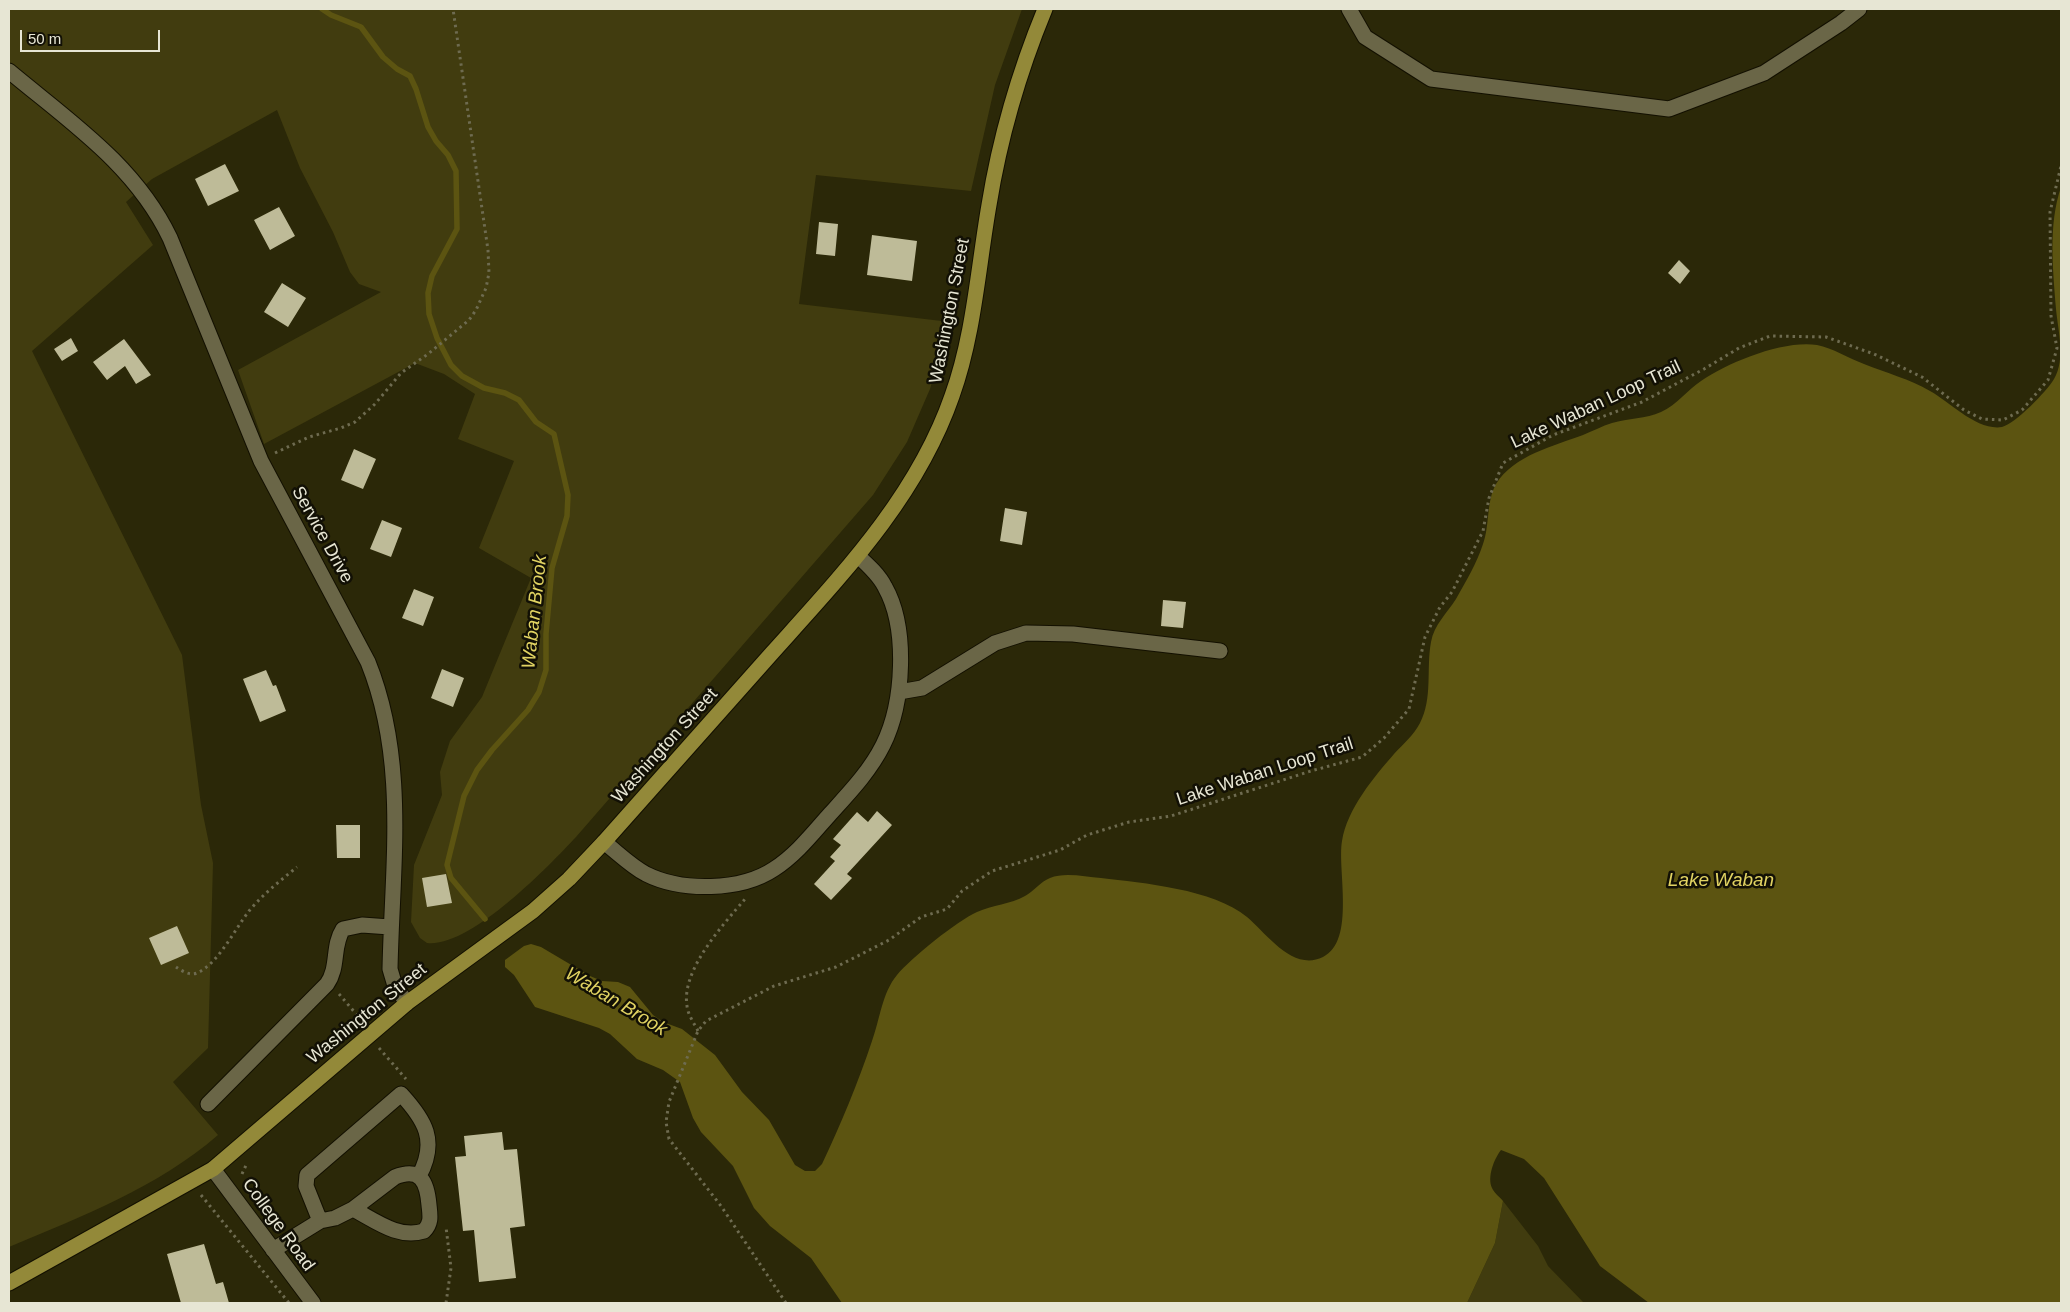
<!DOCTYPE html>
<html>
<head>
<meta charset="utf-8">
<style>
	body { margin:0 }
	#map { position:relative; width:2070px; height:1312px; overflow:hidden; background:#2b2808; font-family:Helvetica,sans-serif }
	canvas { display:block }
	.frame { position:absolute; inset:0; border:10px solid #e7e6d4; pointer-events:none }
	.scale { position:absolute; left:20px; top:30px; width:140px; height:22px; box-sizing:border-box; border:2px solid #e7e6d4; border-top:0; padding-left:6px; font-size:15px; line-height:18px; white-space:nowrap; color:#e7e6d4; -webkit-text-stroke:4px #121005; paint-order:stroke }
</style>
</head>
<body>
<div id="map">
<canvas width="2070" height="1312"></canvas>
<div class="frame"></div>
<div class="scale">50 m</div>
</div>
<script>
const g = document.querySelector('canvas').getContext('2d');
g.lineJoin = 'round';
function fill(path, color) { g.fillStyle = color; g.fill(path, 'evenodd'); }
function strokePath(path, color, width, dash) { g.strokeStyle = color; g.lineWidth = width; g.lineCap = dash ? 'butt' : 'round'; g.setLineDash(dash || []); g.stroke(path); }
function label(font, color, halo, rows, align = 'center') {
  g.font = font + ' Helvetica,sans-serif'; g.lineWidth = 5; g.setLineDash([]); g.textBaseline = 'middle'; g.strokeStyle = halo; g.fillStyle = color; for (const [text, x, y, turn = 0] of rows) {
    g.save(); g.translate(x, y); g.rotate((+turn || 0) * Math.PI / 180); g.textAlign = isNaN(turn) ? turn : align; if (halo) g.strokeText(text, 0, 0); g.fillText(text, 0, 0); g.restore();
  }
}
fill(new Path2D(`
	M9,9H1022L995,85L971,191L816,175L799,304L950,322L930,389L907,442L873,495L576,837C548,867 470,948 427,943L420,938L411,922L414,865L442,795L440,772L450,741L482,697L531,578L479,548L514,461L458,439L475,394L444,374L415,363L264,444L238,370L381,292L359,284L350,272L333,232L300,168L277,110L152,179L126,202L153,245L32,351L182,655L201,805L213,863L208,1048L173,1082L218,1135C157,1188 82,1216 9,1247Z
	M1503,1201L1538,1246L1548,1266L1584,1303H1467L1495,1243Z`), '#413c0f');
fill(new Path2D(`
	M2061,187V1303H1649L1600,1266L1544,1178L1524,1159L1501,1150C1494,1159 1487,1177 1492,1188C1494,1193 1500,1197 1503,1201L1495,1243L1467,1303H842L811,1258L770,1226L754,1208L733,1166L701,1132L693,1118L680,1082L663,1070L637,1059L610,1034L599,1028L535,1007L514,975L505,967V960L524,946L531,944L541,947L590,976L602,981L618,982L630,987L653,1015L663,1022L682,1029L715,1055L742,1092L769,1120L795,1165L805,1171H815L822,1164C841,1124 858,1083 872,1041C880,1019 882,993 897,975C911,958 957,921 977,912C992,905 1011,904 1025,896C1034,891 1040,882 1050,878C1065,872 1085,877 1101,878C1143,883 1213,889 1247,917C1267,934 1293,972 1323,957C1356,941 1337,869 1342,841C1347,809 1374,777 1394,754C1403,744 1414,735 1420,723C1433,698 1426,669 1431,642C1434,625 1447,613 1456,599C1466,581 1477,563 1483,544C1490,525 1486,502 1496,484C1514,455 1554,446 1583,435C1593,431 1602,426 1612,423C1628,418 1646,419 1661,412C1677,405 1687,390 1701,381C1729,362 1783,340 1817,345C1833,348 1848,358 1864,364C1886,373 1910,379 1930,391C1950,402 1977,431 2002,427C2015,424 2047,391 2054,379C2066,359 2058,331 2056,309C2053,269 2048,225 2061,187Z`), '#5c5411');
strokePath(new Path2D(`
	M322,9L331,15L361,27L383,57L397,69L410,76L416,89L428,127L436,141L448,155L456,171L457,229L432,276L428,293L429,314L437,338L451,365L462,376L484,388L505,393L519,400L536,422L554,434L568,495L567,516L552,568L546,634V670L539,692L528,710L492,750L477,770L464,796L447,865L451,878L485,919`), '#5c5411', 5.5);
fill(new Path2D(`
	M225,164L239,191L208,206L195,179Z
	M279,207L295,236L270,250L254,220Z
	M819,222L838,224L835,256L816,254Z
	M872,235L917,241L912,281L867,275Z
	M1679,260L1690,271L1680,284L1668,273Z
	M282,283L306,298L288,327L264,312Z
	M71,338L78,351L62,361L54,349Z
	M124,339L151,375L136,384L125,366L107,380L93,362Z
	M354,449L376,459L363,489L341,480Z
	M1005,508L1027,512L1022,545L1000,541Z
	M382,520L402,528L391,557L370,549Z
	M414,589L434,597L423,626L402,618Z
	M1163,600L1186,602L1183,628L1161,626Z
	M442,669L464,678L453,707L431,698Z
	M266,670L273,686L276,685L286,711L260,722L243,679Z
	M877,811L892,825L847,874L852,878L831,900L814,884L835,861L830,857L841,845L833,839L857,812L868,822Z
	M336,825H360V858H337Z
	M446,874L452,903L427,907L422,878Z
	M177,926L189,953L161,965L149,938Z
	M502,1132L504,1150L517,1149L525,1226L510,1228L516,1278L479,1282L474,1230L463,1231L455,1157L466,1156L464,1136Z
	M204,1244L216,1284L223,1282L229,1303H181L167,1254Z`), '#bebb98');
const minor = new Path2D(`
	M1349,9L1365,37L1431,79L1669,109L1764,73L1841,23L1859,9
	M9,71C70,122 135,165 170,238L261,461L368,662C408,761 392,866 390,969L395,986L407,1003
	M899,692L922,688L995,643L1026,633L1073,634L1220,651
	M604,842C618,853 631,866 646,874C682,892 741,891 774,869C796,855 813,833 830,814C850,792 870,771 883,745C904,703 908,628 885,587C879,575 868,565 858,556
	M208,1104L327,984C339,967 332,946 343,929L362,925L390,927
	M213,1169L313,1303
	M320,1221L306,1186L307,1175L401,1094C425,1120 438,1141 419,1176
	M273,1250L320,1221L335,1218L353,1209L395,1177C421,1167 427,1182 429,1205C430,1215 432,1223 424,1231C398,1239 376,1221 353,1209`);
const major = new Path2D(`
	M9,1283L213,1169L407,1003L533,911L569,879L604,842C660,779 716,716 772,653C842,575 917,497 952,396C974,335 978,268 989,205C1000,137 1019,72 1045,9`);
strokePath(minor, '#131000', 17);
strokePath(major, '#131000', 17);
strokePath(new Path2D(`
	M275,453L309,437L341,428L355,422L375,404L401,373L428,354L469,320L476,310L486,288L489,273L488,250L453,9
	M176,967C182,971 190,976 197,973C218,964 235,929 249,911C263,894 280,881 297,867
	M339,994L363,1022
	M698,1031C694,1023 688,1015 687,1006C681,970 723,925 745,899
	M379,1048L406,1079
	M242,1174L247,1163
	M201,1195L289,1303
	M446,1303L451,1268L446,1227
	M786,1303L721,1206L669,1139L666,1122L669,1102L698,1031L706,1021L774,986L836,967L889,940L921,917L947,909L962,891L992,871L1060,850L1087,835L1129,822L1171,816L1311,771L1362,757L1384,738L1409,709L1425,637L1440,607L1452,592L1483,531L1489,498L1503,463L1553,435L1642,402L1704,369L1739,348L1770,336L1826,337L1874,354L1922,377L1964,410L1982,419L2003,420L2022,410L2048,380L2057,348L2051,316L2050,212L2061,166`), '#6e6b50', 3, [2.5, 4]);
strokePath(minor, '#6a6647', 15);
strokePath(major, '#938939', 15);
label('18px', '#e7e6d4', '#121005', [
	["Washington Street",950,311,-79],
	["Lake Waban Loop Trail",1596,405,-25],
	["Service Drive",322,535,61],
	["Washington Street",665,746,-48],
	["Lake Waban Loop Trail",1265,772,-18],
	["Washington Street",367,1014,-39],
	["College Road",278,1225,54]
]);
label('italic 19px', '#e1d362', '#121005', [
	["Waban Brook",535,612,-84],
	["Lake Waban",1721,881],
	["Waban Brook",616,1002,31]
]);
</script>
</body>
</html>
